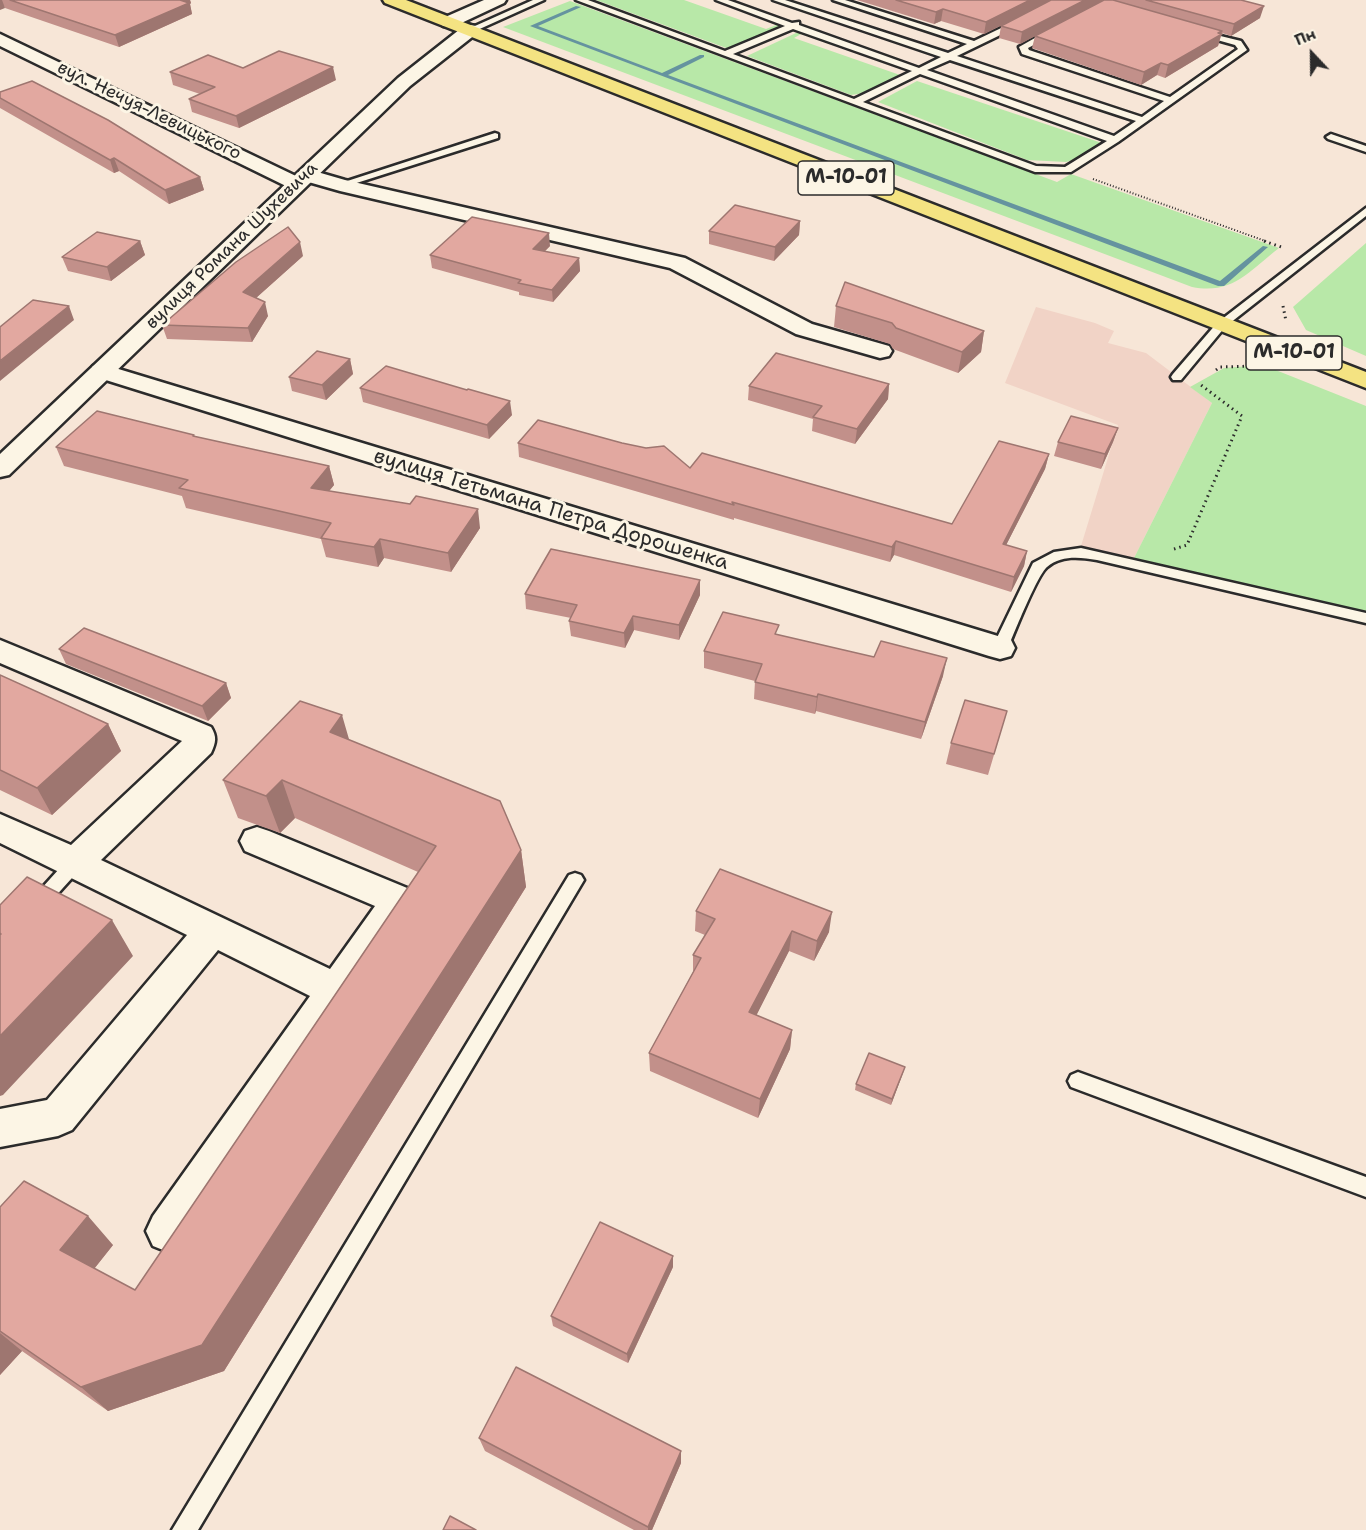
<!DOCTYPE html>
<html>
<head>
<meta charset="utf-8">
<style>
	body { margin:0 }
	#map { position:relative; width:1366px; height:1530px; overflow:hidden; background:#f7e6d7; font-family:"Shantell Sans",sans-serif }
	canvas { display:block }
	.north { position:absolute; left:1282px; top:24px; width:60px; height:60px; -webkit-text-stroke:4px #fcf5e5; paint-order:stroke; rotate:338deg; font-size:16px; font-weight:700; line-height:24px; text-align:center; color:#2b2b2b }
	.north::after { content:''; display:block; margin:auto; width:21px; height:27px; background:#2b2b2b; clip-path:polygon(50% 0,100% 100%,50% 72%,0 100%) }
</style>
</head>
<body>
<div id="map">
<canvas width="1366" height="1530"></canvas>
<div class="north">Пн</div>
</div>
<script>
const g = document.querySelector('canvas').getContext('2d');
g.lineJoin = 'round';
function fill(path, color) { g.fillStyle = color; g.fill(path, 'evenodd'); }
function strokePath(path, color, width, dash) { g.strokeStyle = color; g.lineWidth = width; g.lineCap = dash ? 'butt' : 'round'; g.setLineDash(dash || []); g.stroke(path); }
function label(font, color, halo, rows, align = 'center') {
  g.font = font + ' "Shantell Sans",sans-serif'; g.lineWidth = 6; g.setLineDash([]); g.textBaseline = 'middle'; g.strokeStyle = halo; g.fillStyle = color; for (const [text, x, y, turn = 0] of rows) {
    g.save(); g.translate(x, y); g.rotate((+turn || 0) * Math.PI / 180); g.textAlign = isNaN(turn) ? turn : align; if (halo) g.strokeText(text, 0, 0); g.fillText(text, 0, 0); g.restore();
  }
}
fill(new Path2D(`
	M1036,307L1095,323L1114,331L1108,343L1146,353L1212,403L1134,558L1081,546L1118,425L1005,383Z`), '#f1d3c6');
fill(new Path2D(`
	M596,0H684L766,29L779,24L778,27L729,49Z
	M570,1L1057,182L1071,174L1279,248C1249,271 1233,295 1192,287L503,27Z
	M796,33H803L794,38L900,75L865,93L851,95L747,56Z
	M917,81L1102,143L1077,159L1066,162L1027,160L878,102Z
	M1366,243V356L1306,330L1293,307Z
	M1263,365L1366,406V612L1134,558L1212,403L1190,387L1224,368Z`), '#b8e8a8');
fill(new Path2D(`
	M576,6L581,7L538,26L662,73L700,55H704V57L668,75L1220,281L1263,246L1268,247L1224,286H1218L530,26Z`), '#65939f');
const service = new Path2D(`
	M533,0H544L473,32L466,30Z
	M576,0H588L725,51L785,26L716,0H728L792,23L799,22V25L919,68L941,57L773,0H785L948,53L967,44L833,0H845L974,41L1020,19L1024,22L1023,24L957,56L1142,117L1164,101L1022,54L1019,47L1049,30H1055V34L1028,48L1029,50L1170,97L1238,49L1235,45L1196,34V30L1241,41L1247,50L1118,142L1071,172H1035ZM793,29L912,71L854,99L733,54ZM950,60L1136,121L1114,136L927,70ZM920,74L1107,141L1065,167L1036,166L863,102Z
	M495,133L498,134V138L344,187L335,185Z
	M1331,134L1366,146V152L1328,139L1326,137Z
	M1366,208V216L1225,327L1181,380H1173L1171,377L1173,374L1217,323Z
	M1081,548L1366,613V623L1097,560C1080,557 1061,555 1047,567C1038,574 1014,633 1008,648L1005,652H995L992,648L1033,563L1054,552Z
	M75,856L81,858L84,863L81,868L43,910L37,912L31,910L28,905L31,900L69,858Z
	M575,873L581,875L584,880L581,885L198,1530H172L569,875Z
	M1078,1072L1366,1177V1197L1071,1087L1068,1081L1071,1075Z`);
const minor = new Path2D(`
	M484,0H506L504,3L455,26H443L441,22L443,18Z
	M0,34L298,177L300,171L307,169L345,180L685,258L812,324L889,346L892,351L889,356L880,358L796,334L670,268L340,191L305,181L307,184L304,188H290L0,46Z
	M102,364L1011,640L1015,648L1011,656L1000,659L989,656L93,376L90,371L93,366Z
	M0,640L211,727C217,737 216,742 211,753L101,860L330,969L375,906L245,851L240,841L245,831L257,827L269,831L412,890L417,900L183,1246L168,1252L153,1246L146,1231L153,1216L310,996L218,950L72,1130L58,1136L0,1147V1109L47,1100L187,935L0,843V814L71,845L182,741L0,663Z`);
const secondary = new Path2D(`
	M470,25L476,26L479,30L476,34L410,86L9,475L0,477V454L398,78L464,26Z`);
const trunk = new Path2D(`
	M383,0H406L1366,372V388L385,3Z`);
strokePath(service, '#2b2b2b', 5);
strokePath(minor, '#2b2b2b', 5);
strokePath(secondary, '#2b2b2b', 5);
strokePath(trunk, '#2b2b2b', 5);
strokePath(new Path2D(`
	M1093,179L1268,242`), '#2b2b2b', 2, [1, 2]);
strokePath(new Path2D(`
	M1264,241L1284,248
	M1283,306L1286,321
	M1216,370L1220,367L1256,366
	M1174,549L1187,545L1242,416L1201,385`), '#2b2b2b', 3, [1.5, 4]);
fill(service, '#fcf5e5');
fill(minor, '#fcf5e5');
fill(secondary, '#fcf5e5');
fill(trunk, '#f4e382');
fill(new Path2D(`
	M0,0H190L191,3L190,4L192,14L119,47L5,8Z
	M857,0H1241L1260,18L1231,36L1222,33L1218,46L1165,78L1157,75L1141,85L1032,48L1035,36L1020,44L999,38L1001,26L1012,20L984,34L941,21L934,24Z
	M243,68L336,80L239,128L192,112L189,99L200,94L173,85L170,72Z
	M0,92L200,177L204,190L169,204L119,171L114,173L0,108Z
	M800,221L799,235L774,261L709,244V231Z
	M140,241L145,255L111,281L68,271L62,257Z
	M550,246L544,252L579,258L580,271L553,302L519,295V292L432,268L430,255Z
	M303,256L256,298L268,316L252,342L167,339L162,325Z
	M836,306L984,331L981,352L958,373L893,349L890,344L834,327Z
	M350,359L353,374L326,400L292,391L289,377Z
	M889,384L888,399L855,444L812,431L813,419L748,400L749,386Z
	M360,388L467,390L512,415L489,439L363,402Z
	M1118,428L1113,442L1101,469L1054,456L1058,442Z
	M195,437L329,466L334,485L329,491L480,528L451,572L384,558L378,567L326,557L321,539L186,508L182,496L64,466L56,447Z
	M518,443L690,468L952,524L1049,454L1045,469L1006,545L1027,551L1024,566L1011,592L894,555L890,562L734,518V520L519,457Z
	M525,594L700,595L679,640L634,630L625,648L571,636L569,621L571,618L526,609Z
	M778,635L943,676L921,739L816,711L815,714L754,699L755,681L704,668V651Z
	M59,649L226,683L231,698L208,721L66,664Z
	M0,675L108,724L121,751L52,815L0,790Z
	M1007,711L988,775L946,764L951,743Z
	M350,740L521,850L526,887L224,1371L108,1411L22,1351L0,1375V1207L113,1245L94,1269L135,1290L418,872L295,818L280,833L238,818L223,780Z
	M696,911L829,932L814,961L789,951L756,1015L792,1030L790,1049L758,1118L650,1071L649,1053L693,972V955L705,935L695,931Z
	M905,1067L891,1105L855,1090L856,1084Z
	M673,1267L628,1363L553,1326L551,1316Z
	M479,1438L681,1451V1463L652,1530H634L485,1451Z`), '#c2908a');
fill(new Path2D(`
	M0,0H2L5,8L0,10Z
	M173,0H190L191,3L190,4L192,14L119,47L115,35Z
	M1030,0H1053L984,34L986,22Z
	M1085,0H1104L1020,44L1022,32Z
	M1264,6L1260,18L1231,36L1234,24Z
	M943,9L941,21L934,24L936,12Z
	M1222,31L1218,46L1165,78L1168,65Z
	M1161,63L1157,75L1141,85L1144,72Z
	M333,67L336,80L239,128L236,116Z
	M114,158L119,171L114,173L110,160Z
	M200,177L204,190L169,204L165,190Z
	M800,221L799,235L774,261L775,247Z
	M549,233L550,246L534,262L533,249Z
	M140,241L145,255L111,281L107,267Z
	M300,242L303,256L247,306L243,292Z
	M579,258L580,271L553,302L552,290Z
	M265,302L268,316L252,342L248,328Z
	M69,306L74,320L0,381V361Z
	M984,331L981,352L958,373L962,352Z
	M350,359L353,374L326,400L322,385Z
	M889,384L888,399L855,444L857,429Z
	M510,401L512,415L489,439L487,425Z
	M1118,428L1113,442L1101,469L1105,454Z
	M1049,454L1045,469L999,559L1003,544Z
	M329,466L334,485L316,507L311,488Z
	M478,509L480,528L451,572L448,553Z
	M380,539L384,558L378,567L374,547Z
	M896,541L894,555L890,562L892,547Z
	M1027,551L1024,566L1011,592L1014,577Z
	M700,580V595L679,640V625Z
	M633,616L634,630L625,648L624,633Z
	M947,658L943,676L921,739L925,722Z
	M226,683L231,698L208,721L202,706Z
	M818,694L816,711L815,714L817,697Z
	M342,715L353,753L330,732Z
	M108,724L121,751L52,815L37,788Z
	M282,780L295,818L280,833L266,796Z
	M521,850L526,887L224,1371L108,1411L81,1387Z
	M832,912L829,932L814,961L817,941Z
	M112,920L133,956L3,1095L0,1096V1036Z
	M792,931L789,951L748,1032L749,1012Z
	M792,1030L790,1049L758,1118L760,1099Z
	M905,1067L903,1073L891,1105L892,1099Z
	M88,1216L113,1245L86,1279L60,1250Z
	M673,1256V1267L628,1363L627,1354Z
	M0,1333L22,1351L0,1375Z
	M681,1451V1463L652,1530H648V1527Z`), '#9e7670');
const building = new Path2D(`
	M10,0H180L189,3L115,35Z
	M896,0H1030L986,22L943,9L936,12Z
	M1051,0H1085L1022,32L1001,26Z
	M1104,0H1113L1222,31L1218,33L1222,34L1168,65L1161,63L1144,72L1035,36Z
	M1146,0H1241L1264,6L1234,24Z
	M279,51L333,67L236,116L189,99L215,87L170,72L208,55L243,68Z
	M32,81L108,120L200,177L165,190L114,158L110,160L0,98V92Z
	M735,205L800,221L775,247L709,231Z
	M472,217L549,233L533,249L579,258L552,290L518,283L521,280L430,255Z
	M288,227L300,242L243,292L265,302L248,328L162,325L236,262Z
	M97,232L140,241L107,267L62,257Z
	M845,282L984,331L962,352L896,328L892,323L836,306Z
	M33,300L69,306L0,361V327Z
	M317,351L350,359L322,385L289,377Z
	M776,353L889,384L857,429L813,417L822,406L749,386Z
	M386,366L467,390L468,389L510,401L487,425L360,388Z
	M97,411L194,435L193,436L329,466L311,488L410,504L416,496L478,509L448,553L380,539L374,547L321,538L331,523L179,488L188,480L56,447Z
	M1071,416L1118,428L1105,454L1058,442Z
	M538,420L622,443L646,448L664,446L690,468L702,453L952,524L999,441L1049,454L1003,544L1027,551L1014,577L896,541L892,547L732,502L734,505L518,443Z
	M551,549L700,580L679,625L633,616L624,633L569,621L577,605L525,594Z
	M723,612L779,625L775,634L874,657L881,641L947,658L925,722L818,694L817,697L755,682L762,664L704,651Z
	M84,628L226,683L202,706L59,649Z
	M0,675L108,724L37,788L0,770Z
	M965,700L1007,711L994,754L951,743Z
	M300,701L342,715L330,732L500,801L521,850L202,1345L81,1387L0,1331V1207L24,1181L88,1216L60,1250L135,1290L436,846L282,780L266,796L223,780Z
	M720,869L832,912L817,941L792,931L749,1012L792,1030L760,1099L649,1053L701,958L693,955L715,919L696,911Z
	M27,877L112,920L0,1036V935L1,934L0,933V905Z
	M869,1053L905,1067L892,1099L856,1084Z
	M600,1222L673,1256L627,1354L551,1316Z
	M516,1367L681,1451L648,1527L479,1438Z
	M450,1516L476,1530H443Z`);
fill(building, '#e2a8a0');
strokePath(building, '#9e7670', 1.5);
label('18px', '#2b2b2b', '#fcf5e5', [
	["вул. Нечуя-Левицького",149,111,26],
	["вулиця Романа Шухевича",232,246,-44]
]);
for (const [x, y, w] of [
	[846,178,96],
	[1294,353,96]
]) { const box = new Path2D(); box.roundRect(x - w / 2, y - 17, w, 34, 4.5); g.fillStyle = '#fcf5e5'; g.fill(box); strokePath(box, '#2b2b2b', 1.5); }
label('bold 20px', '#2b2b2b', null, [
	["М-10-01",846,178],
	["М-10-01",1294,353]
]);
label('21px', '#2b2b2b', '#fcf5e5', [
	["вулиця Гетьмана Петра Дорошенка",551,510,17]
]);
</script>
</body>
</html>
